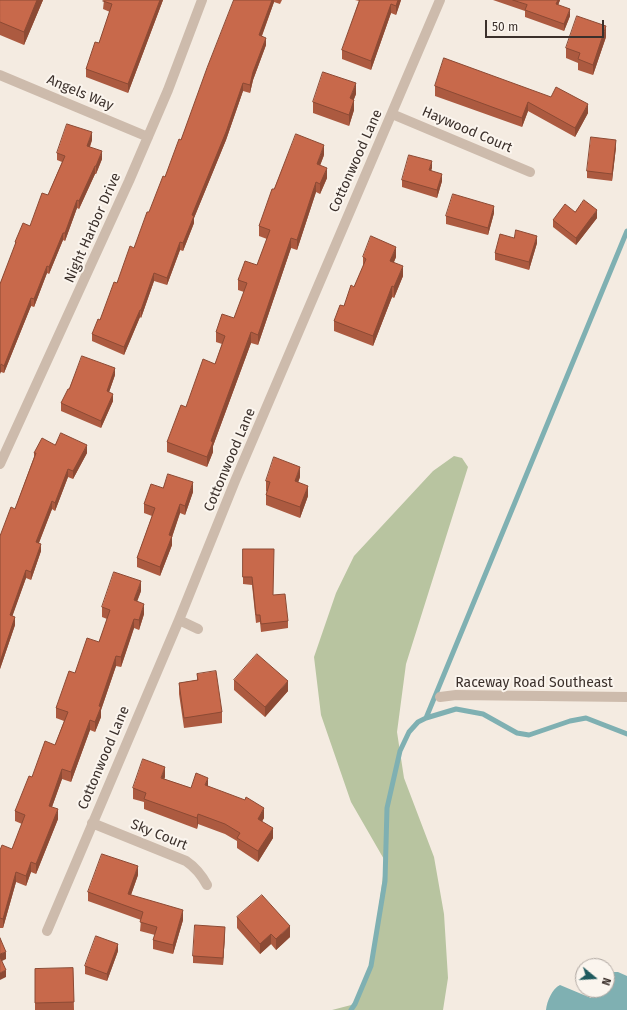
<!DOCTYPE html>
<html>
<head>
<meta charset="utf-8">
<style>
	body { margin:0 }
	#map { position:relative; width:627px; height:1010px; overflow:hidden; background:#f4ebe1; font-family:"Fira Sans",sans-serif }
	canvas { display:block }
	.north { position:absolute; left:575px; top:958px; width:40px; height:40px; box-sizing:border-box; background:#fbf5ee; border:1px solid #aea6a0; border-radius:50%; rotate:108deg; font-size:11px; font-weight:700; line-height:16px; text-align:center; color:#3b302b }
	.north::after { content:''; display:block; margin:auto; width:14px; height:18px; background:#1f5a5e; clip-path:polygon(50% 0,100% 100%,50% 72%,0 100%) }
	.scale { position:absolute; left:485px; top:20px; width:119px; height:18px; box-sizing:border-box; border:2px solid #3b302b; border-top:0; padding-left:5px; font-size:12px; line-height:14px; white-space:nowrap; color:#3b302b; -webkit-text-stroke:3px #fbf5ee; paint-order:stroke }
</style>
</head>
<body>
<div id="map">
<canvas width="627" height="1010"></canvas>
<div class="north">N</div>
<div class="scale">50 m</div>
</div>
<script>
const g = document.querySelector('canvas').getContext('2d');
g.lineJoin = 'round';
function fill(path, color) { g.fillStyle = color; g.fill(path, 'evenodd'); }
function strokePath(path, color, width, dash) { g.strokeStyle = color; g.lineWidth = width; g.lineCap = dash ? 'butt' : 'round'; g.setLineDash(dash || []); g.stroke(path); }
function label(font, color, halo, rows, align = 'center') {
  g.font = font + ' "Fira Sans",sans-serif'; g.lineWidth = 4; g.setLineDash([]); g.textBaseline = 'middle'; g.strokeStyle = halo; g.fillStyle = color; for (const [text, x, y, turn = 0] of rows) {
    g.save(); g.translate(x, y); g.rotate((+turn || 0) * Math.PI / 180); g.textAlign = isNaN(turn) ? turn : align; if (halo) g.strokeText(text, 0, 0); g.fillText(text, 0, 0); g.restore();
  }
}
fill(new Path2D(`
	M454,456L462,458L468,467L406,664L397,732L404,778L434,857L444,914L448,978L443,1010H332L355,1004L371,966L385,861L351,802L321,715L314,657L336,593L354,556L433,471Z`), '#b8c4a0');
fill(new Path2D(`
	M609,972H618L627,976V1010H546C547,1001 552,989 560,985L591,998L595,990H607V973Z`), '#7fb0b2');
strokePath(new Path2D(`
	M426,718L627,231
	M351,1010L355,1004L371,966L385,881L387,808L400,751L409,732L418,722L426,718L456,709L483,714L517,733L529,735L570,721L586,718L627,734`), '#7fb0b2', 5);
strokePath(new Path2D(`
	M0,75L148,137
	M392,114L530,172
	M0,464L129,181L168,90L202,0
	M179,620L198,629
	M440,697L456,695L627,697
	M92,823L186,861C195,867 201,874 207,885
	M47,931L179,620L235,481L440,0`), '#cdbbac', 10);
fill(new Path2D(`
	M0,0H43L24,45L0,35Z
	M104,0H163L128,93L86,77V69L99,43L110,12L103,9Z
	M234,0H282L280,4L274,2L262,36L266,45L253,80L250,93L243,91L226,140L194,218V223L183,251L180,250L167,285L154,281L141,318L140,317L124,355L92,341V334L100,320L117,283L134,248L181,140Z
	M355,0H401L396,15L391,13L371,70L342,59V50L359,1Z
	M493,0H560L558,5L570,16L564,31L525,17V11Z
	M606,37L593,75L578,70V63L566,58V48Z
	M444,58L588,113L575,137L528,111L522,127L435,96V86Z
	M356,94L354,99V110L349,126L313,113V102Z
	M92,140L90,147L102,159L96,174H95L79,209L77,208L65,241L63,240L49,274L47,273L34,307L31,306L4,373L1,372L0,284L15,246V242L30,226L48,195L62,162L57,160V153Z
	M616,147L612,181L587,178V171Z
	M324,155L320,165L327,178L320,194L316,192L297,250L291,248L258,345L251,343L213,446V452L207,467L167,452V442L186,407L215,364L222,344L216,342V332L234,318L244,292L238,290V280L257,265L267,239L259,236V226L274,189Z
	M432,168L431,170L442,181L437,198L402,187V180Z
	M575,212L597,218L576,245L553,227V220Z
	M494,213L488,235L446,224V216Z
	M514,238L537,243L529,270L495,260V253Z
	M363,257H396L394,262L403,276L394,298L392,297L373,346L334,331V321L344,306L354,287L363,267Z
	M115,375L109,392L113,401L101,428L61,411V403L69,389Z
	M55,445L87,453L73,479L68,477L55,511L52,509L39,543L41,551L31,580L26,578L12,616L15,625L0,669V536L15,509L34,457V453Z
	M300,477L298,482L308,496L300,518L266,505V495L267,492L266,491V481Z
	M163,488L193,492L185,515L180,513L172,537V545L160,576L137,567V558L152,516L144,513V504Z
	M243,549L273,595L288,621V628L261,632L260,622L256,623L252,585L243,584Z
	M141,591L137,601L144,614L139,630L134,628L121,667L116,666L101,710V717L95,732L90,730L71,782L62,779L52,807L58,819L36,874L31,872L26,886L16,882L3,928H0V850L12,849L22,824L15,821V811L32,777L55,745L64,721L56,718V708L75,673L99,642L107,619L102,617V607Z
	M197,674L222,712V723L184,728L179,694V683L197,680Z
	M234,680L288,691L265,717L234,690Z
	M165,777L164,779L191,788L208,786L264,818L262,821L273,838L258,862L237,848V841L225,834L198,824L197,829L144,809V802L133,799V788Z
	M138,875L131,895L183,920L173,954L153,949V940L155,935L140,931L141,920L88,901V892Z
	M237,917L290,937L276,950L271,944L260,954L237,928Z
	M225,934L223,965L193,963V956Z
	M118,951L107,981L85,974V966Z
	M73,968L74,1010H35V969Z`), '#ac5a40');
fill(new Path2D(`
	M37,0H43L24,45V32Z
	M160,0H163L128,93V84Z
	M272,0H274V2L259,43V35Z
	M398,0H401L396,15V6Z
	M558,0H560L556,11V4Z
	M391,4V13L371,70V61Z
	M570,9V16L564,31V24Z
	M606,26V37L593,75V65Z
	M266,38V45L253,80L250,93V85L253,72Z
	M243,83V91L226,140L194,218V223L183,251V243L192,215Z
	M356,83V94L350,109V98Z
	M354,100V110L349,126V115Z
	M528,102V111L522,127V118Z
	M588,104V113L575,137V128Z
	M92,132V140L87,154V146Z
	M616,140V147L612,181V174Z
	M324,145V155L317,174V164Z
	M102,151V159L96,174V166Z
	M432,161V168L429,177V170Z
	M95,166V174L79,209V201Z
	M327,168V178L320,194V184Z
	M442,174V181L437,198V190Z
	M316,182V192L297,250V240Z
	M77,200V208L65,241V233Z
	M494,206V213L488,235V228Z
	M597,210V218L576,245V238Z
	M63,233V240L49,274V267Z
	M537,236V243L529,270V262Z
	M291,238V248L258,345V335Z
	M180,242V250L167,285V278Z
	M396,247V257L390,271V261Z
	M47,266V273L34,307V299Z
	M403,266V276L394,298V287Z
	M154,273V281L141,318V310Z
	M392,286V297L373,346V336Z
	M31,298V306L4,373V366Z
	M140,310V317L124,355V347Z
	M251,332V343L213,446V452L207,467V457L211,441Z
	M1,364V372L0,374V367Z
	M115,368V375L107,398V391Z
	M113,394V401L101,428V421Z
	M87,445V453L73,479V471Z
	M300,467V477L295,492V481Z
	M68,469V477L55,511V503Z
	M193,482V492L185,515V506Z
	M308,486V496L300,518V507Z
	M52,501V509L36,550V542Z
	M180,504V513L172,537V545L160,576V567L169,535Z
	M41,544V551L31,580V572Z
	M26,570V578L10,623V615Z
	M141,581V591L134,610V600Z
	M144,604V614L139,630V620Z
	M15,617V625L0,669V662Z
	M134,619V628L121,667V657Z
	M116,656V666L101,710V717L95,732V722L99,706Z
	M288,681V691L265,717V707Z
	M90,720V730L71,782V772Z
	M165,767V777L161,788V778Z
	M62,769V779L49,815V806Z
	M208,778V789L205,785Z
	M264,808V818L258,829V819Z
	M58,809V819L36,874V864Z
	M198,814V824L197,829V818Z
	M273,828V838L258,862V851Z
	M31,862V872L26,886V876Z
	M138,866V875L128,903V894Z
	M16,872V882L3,928V919Z
	M183,910V920L173,954V945Z
	M290,926V937L276,950V939Z
	M225,927V934L223,965V958Z
	M271,934V944L260,954V944Z
	M118,944V951L107,981V974Z
	M6,952V959L0,962V954Z
	M6,970V977L0,980V973Z`), '#8c4a34');
const building = new Path2D(`
	M0,0H37L24,32L0,22Z
	M104,0H160L128,84L86,69L95,42L99,43L112,4L103,1Z
	M234,0H272L259,35L266,38L253,72L250,85L243,83L226,132L192,215L194,216L183,243L180,242L167,278L154,273L141,310H140L124,347L92,334L98,319L100,320L114,282L117,283L130,246L134,248L147,212H149L163,176L165,177L179,139L181,140L207,68Z
	M360,0H398L396,6L391,4L371,61L342,50Z
	M513,0H558L556,4L570,9L564,24L525,10L527,5Z
	M577,16L606,26L593,65L578,59L580,53L566,48Z
	M444,58L551,97L556,87L588,104L575,128L528,102L522,118L435,86Z
	M323,72L356,83L350,98L354,100L349,115L313,102Z
	M67,124L92,132L87,146L102,151L96,166H95L79,201L77,200L65,233H63L49,267L47,266L34,299L31,298L4,366L1,364L0,367V284L16,242H15L23,223L30,226L42,193L48,195L65,156L57,153Z
	M296,134L324,145L317,164L327,168L320,184L316,182L297,240L291,238L258,335L251,332L211,441L213,442L207,457L167,442L181,405L186,407L203,359L215,364L225,336L216,332L222,314L234,318L247,283L238,280L245,261L257,265L270,230L259,226L272,189H274Z
	M591,137L616,140L612,174L587,171Z
	M409,155L432,161L429,170L442,174L437,190L402,180Z
	M453,194L494,206L488,228L446,216Z
	M584,200L597,210L576,238L553,220L565,204L575,212Z
	M516,230L537,236L529,262L495,253L500,234L514,238Z
	M371,236L396,247L390,261L403,266L394,287L392,286L373,336L334,321L340,305L344,306L351,285L354,287L366,259L363,257Z
	M82,356L115,368L107,391L113,394L101,421L61,403L68,389H69Z
	M61,433L87,445L73,471L68,469L55,503L52,501L36,542L41,544L31,572L26,570L10,615L15,617L0,662V536L11,507L15,509L36,453H34L42,438L55,445Z
	M274,457L300,467L295,481L308,486L300,507L266,495L270,482L266,481Z
	M168,474L193,482L185,506L180,504L169,535L172,536L160,567L137,558L155,508L144,504L151,484L163,488Z
	M243,549H274L273,595L285,594L288,621L261,624L260,615H256L252,577H243Z
	M114,572L141,581L134,600L144,604L139,620L134,619L121,657L116,656L99,706L101,707L95,722L90,720L71,772L62,769L49,806L58,809L36,864L31,862L26,876L16,872L3,919L0,918V850L2,845L12,849L25,815L15,811L29,776L32,777L45,741L55,745L68,712L56,708L69,671L75,673L87,638L99,642L110,610L102,607Z
	M257,654L288,681L265,707L234,680Z
	M216,671L222,712L184,718L179,683L198,680L197,674Z
	M143,759L165,767L161,778L191,788L196,773L208,778L205,785L245,800L246,797L264,808L258,819L273,828L258,851L237,838L240,833L225,824L198,814L197,818L144,799L146,793L133,788Z
	M102,854L138,866L128,894L183,910L173,945L153,940L157,927L140,922L143,912L88,892Z
	M262,895L290,926L276,939L271,934L260,944L237,917Z
	M195,925L225,927L223,958L193,956Z
	M96,936L118,944L107,974L85,966Z
	M0,938L6,952L0,954Z
	M0,957L6,970L0,973Z
	M73,968L74,1002L35,1003V969Z`);
fill(building, '#c8694b');
strokePath(building, '#8c4a34', 1);
label('14px', '#3b302b', '#fbf5ee', [
	["Angels Way",80,93,23],
	["Haywood Court",467,130,23],
	["Cottonwood Lane",356,161,-66],
	["Night Harbor Drive",93,228,-66],
	["Cottonwood Lane",230,460,-67],
	["Raceway Road Southeast",534,683],
	["Cottonwood Lane",104,758,-67],
	["Sky Court",159,835,22]
]);
</script>
</body>
</html>
